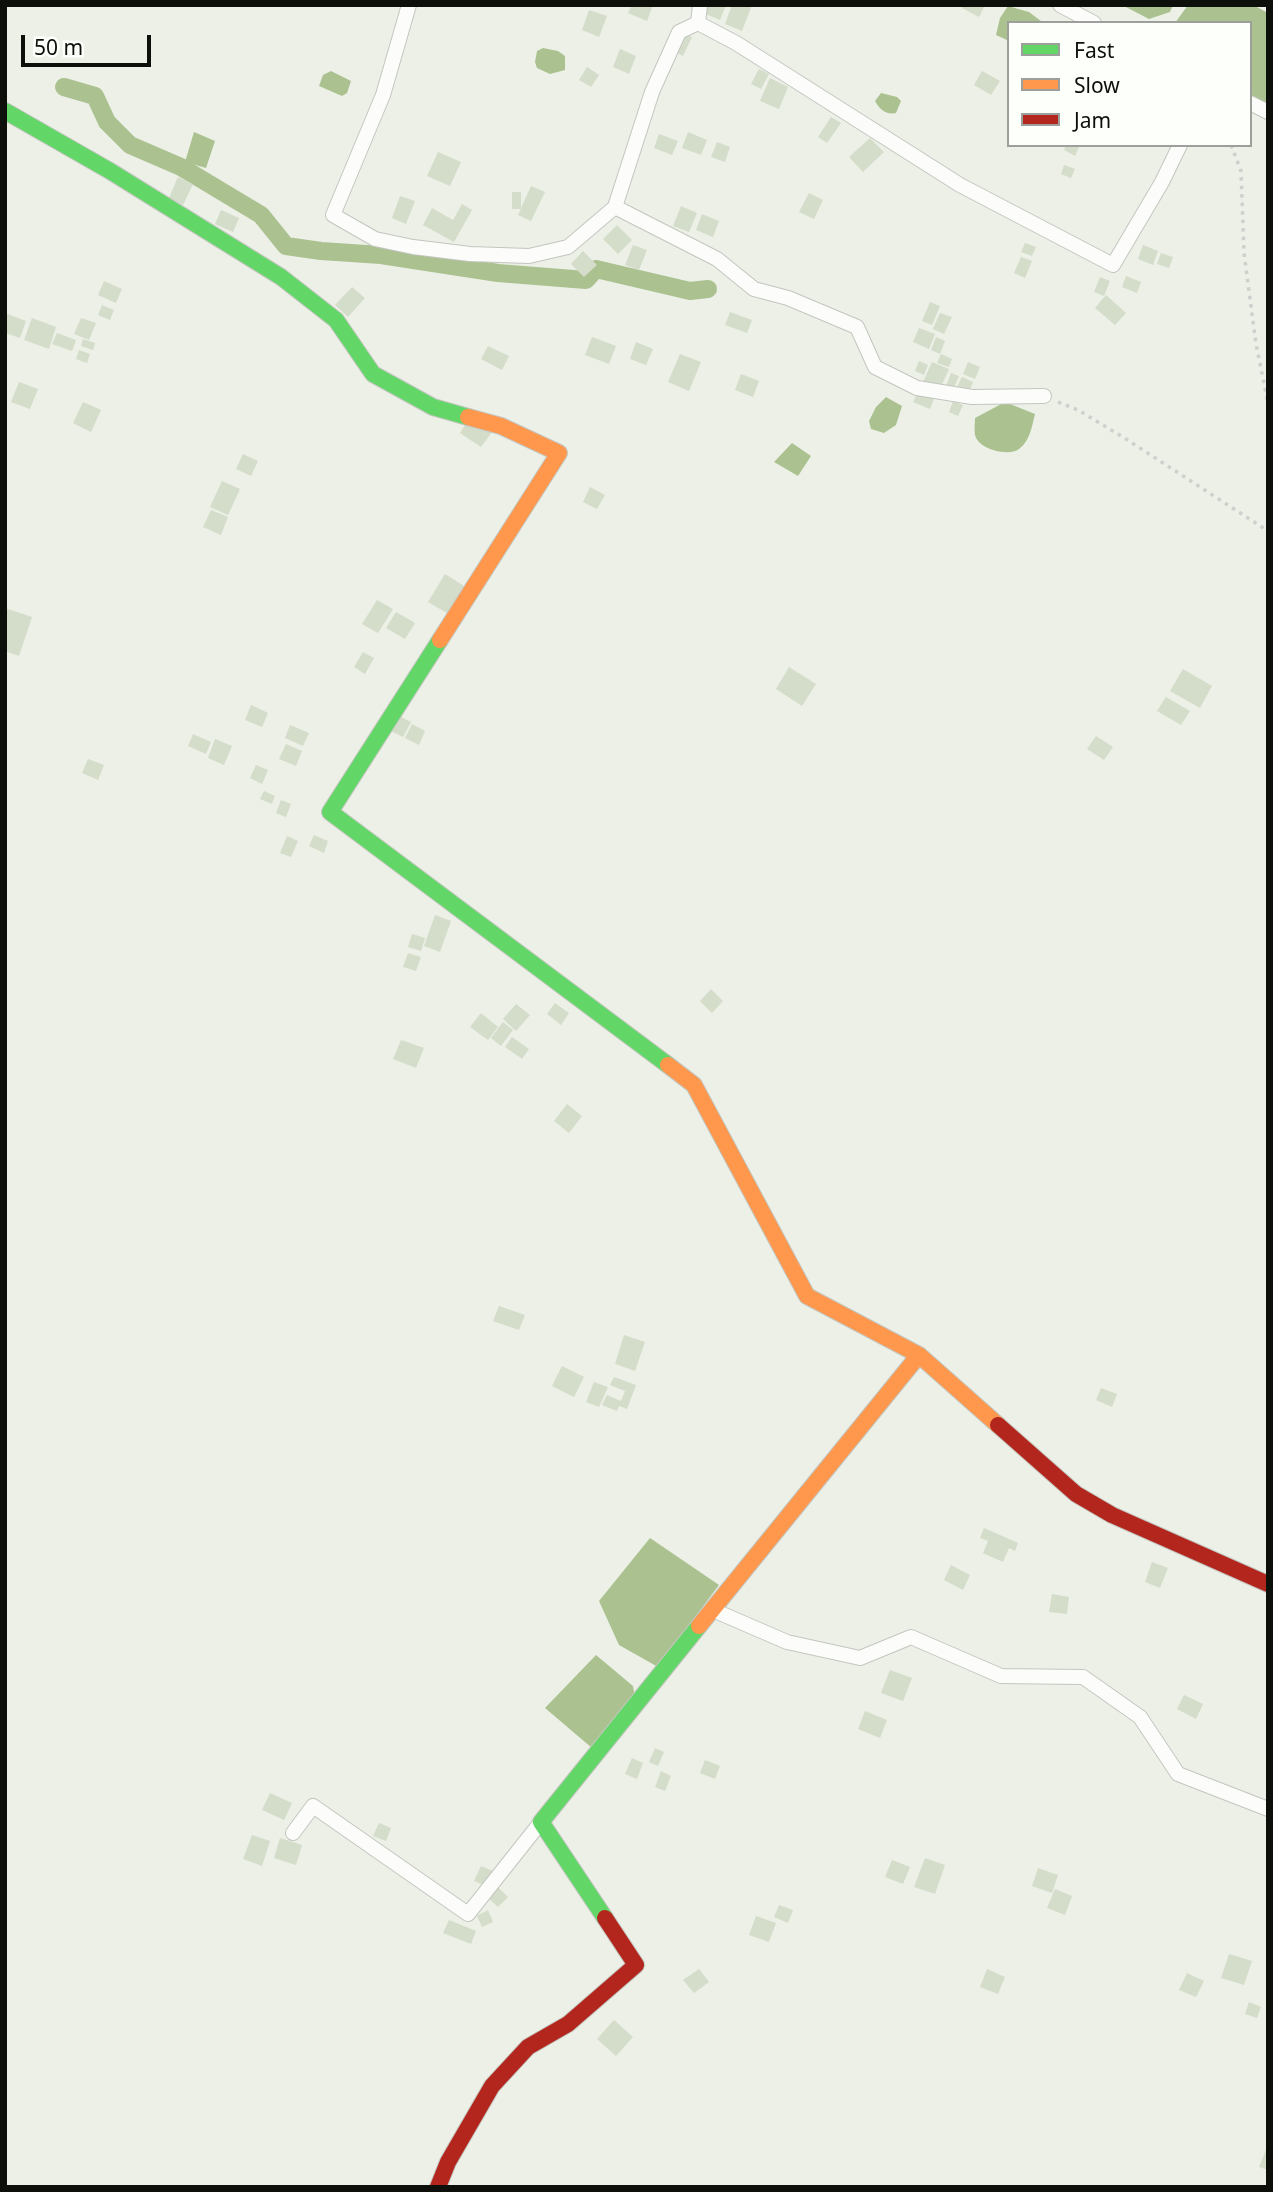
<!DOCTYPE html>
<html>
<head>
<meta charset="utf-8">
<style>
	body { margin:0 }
	#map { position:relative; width:1273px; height:2192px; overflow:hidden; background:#ecf0e7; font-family:"Noto Sans",sans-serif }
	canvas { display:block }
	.frame { position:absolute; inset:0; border:7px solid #0d100a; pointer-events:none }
	.legend { position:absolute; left:1007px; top:21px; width:245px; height:126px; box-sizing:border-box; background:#fdfffb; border:2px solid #9d9f9b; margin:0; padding:9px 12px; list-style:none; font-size:21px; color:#0d100a }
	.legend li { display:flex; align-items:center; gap:14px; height:35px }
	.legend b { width:35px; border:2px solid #9d9f9b }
	.scale { position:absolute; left:21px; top:35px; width:130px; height:32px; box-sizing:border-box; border:4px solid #0d100a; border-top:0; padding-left:9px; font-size:21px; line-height:24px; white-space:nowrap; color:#0d100a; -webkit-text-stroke:5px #fdfffb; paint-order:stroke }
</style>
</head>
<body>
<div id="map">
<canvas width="1273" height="2192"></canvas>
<div class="frame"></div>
<ul class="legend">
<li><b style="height:9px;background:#63d668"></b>Fast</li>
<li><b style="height:9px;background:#ff974d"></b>Slow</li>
<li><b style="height:9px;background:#b3261e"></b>Jam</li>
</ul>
<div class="scale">50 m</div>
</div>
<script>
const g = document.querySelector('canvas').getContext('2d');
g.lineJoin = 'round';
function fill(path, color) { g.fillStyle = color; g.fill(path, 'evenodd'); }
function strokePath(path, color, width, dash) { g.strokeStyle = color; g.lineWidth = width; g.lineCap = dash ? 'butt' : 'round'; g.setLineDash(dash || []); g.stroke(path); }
fill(new Path2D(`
	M1122,5H1173L1170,12L1149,19Z
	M1188,5H1253L1268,13V103L1250,96V23H1175Z
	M1008,6L1029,12L1041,21V23H1009V41L996,35L1000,18Z
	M543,48L558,51L565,56V70L550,74L537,68L535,62L537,51Z
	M331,71L351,81L347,93L342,96L319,86L323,75Z
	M881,93L897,97L901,101L896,113C886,115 880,110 875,101Z
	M194,132L215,141L206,168L185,162Z
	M886,397L902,406L896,425L884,433L871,429L869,421L876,407Z
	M1005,402L1035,414C1032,426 1030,441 1019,449C1008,457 978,449 975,435C974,430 975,423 975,418Z
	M792,443L811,456L798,476L774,462Z
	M650,1538L719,1585L658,1667L619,1645L599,1601Z
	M596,1655L633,1686L635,1697L592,1748L545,1708Z`), '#abc290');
strokePath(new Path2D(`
	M64,87L95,96L107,122L130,145L181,167L261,215L286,246L321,251L381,255L498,273L586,280L596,269L690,291L708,289`), '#abc290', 18);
fill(new Path2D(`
	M632,5H653L647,21L628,13Z
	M707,5H726L720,20L703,13Z
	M732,5H752L742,31L725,24Z
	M963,5H985L979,17L962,8Z
	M589,10L607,16L599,37L582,30Z
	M684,33L692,37L683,56L675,52Z
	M620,49L636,56L629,74L613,67Z
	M587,67L599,75L591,87L579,80Z
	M759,69L769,74L761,89L751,84Z
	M982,71L1000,81L991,95L974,85Z
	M770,78L788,87L779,109L760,101Z
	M831,117L841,123L827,143L818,137Z
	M688,132L707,140L701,155L682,148Z
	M659,134L678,141L672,155L654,148Z
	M870,138L884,152L863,172L849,157Z
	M717,142L730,147L725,162L711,157Z
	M1066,145L1079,147L1075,156L1064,150Z
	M438,152L461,162L450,186L427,176Z
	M1064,165L1075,169L1071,178L1061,174Z
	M178,177L193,184L183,205L169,198Z
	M531,186L545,192L531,221L518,215L521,209H512V192H521V208Z
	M809,193L823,200L814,219L799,212Z
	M400,196L415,201L406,224L392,218Z
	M462,204L472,210L454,242L423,225L432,208L453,220Z
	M681,206L697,213L689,232L673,226Z
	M221,210L239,218L233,232L215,224Z
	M702,214L719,221L713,237L696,230Z
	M617,225L632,240L618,254L603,239Z
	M1025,243L1036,247L1032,256L1021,252Z
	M633,245L647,250L639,270L625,265Z
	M1143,245L1158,251L1153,265L1138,259Z
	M583,251L597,265L584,277L571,264Z
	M1161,253L1173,257L1169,268L1157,264Z
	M1021,257L1032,261L1025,278L1014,273Z
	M1126,276L1141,282L1137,293L1122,287Z
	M1100,277L1110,281L1104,296L1094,292Z
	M104,281L122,289L116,303L98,295Z
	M352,287L365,298L348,317L335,305Z
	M1106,295L1126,313L1115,325L1095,308Z
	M930,302L940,306L932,325L922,321Z
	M102,305L114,310L110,320L98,315Z
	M730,312L752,320L747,333L725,325Z
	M5,313L26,321L20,338L5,333Z
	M940,313L952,317L944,334L933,329Z
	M32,318L56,327L49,349L24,340Z
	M81,318L96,323L89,340L74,334Z
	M919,328L935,334L929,349L913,342Z
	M57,333L76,340L72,351L52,344Z
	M592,337L616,346L609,364L585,355Z
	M936,337L945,341L940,354L931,350Z
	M83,339L95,343L93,350L81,346Z
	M636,342L653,349L646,365L630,359Z
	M488,346L509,356L502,370L481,359Z
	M79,350L90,354L87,363L76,359Z
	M680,354L701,362L689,391L668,382Z
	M941,354L952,359L949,367L937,363Z
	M919,361L928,365L924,375L915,371Z
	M932,362L949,369L940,389L923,382Z
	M968,362L980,367L975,379L963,374Z
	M951,373L959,376L953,390L946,386Z
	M741,374L759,381L753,397L735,390Z
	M962,377L973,382L969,392L957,387Z
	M19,382L38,389L30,409L11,402Z
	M918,392L934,399L930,409L913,402Z
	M953,401L963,405L958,416L949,412Z
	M83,402L101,410L91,432L73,423Z
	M470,417L492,432L481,447L460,433Z
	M243,454L258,461L251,476L236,469Z
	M222,481L240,489L228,515L210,507Z
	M590,487L605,495L597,509L583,502Z
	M211,510L228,517L221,535L203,527Z
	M445,574L464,586L447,613L428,602Z
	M377,600L393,609L378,633L362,624Z
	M5,608L32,617L19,656L5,651Z
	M396,612L415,623L405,639L386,628Z
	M363,652L374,658L365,674L354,667Z
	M789,667L816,684L802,706L776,689Z
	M1183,669L1212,686L1200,708L1170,691Z
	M1166,697L1190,711L1181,725L1157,711Z
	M251,705L268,713L262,727L245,720Z
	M395,714L411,722L403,737L387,729Z
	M412,724L425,731L419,745L405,738Z
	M290,725L309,733L303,746L285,738Z
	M193,734L211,742L206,754L188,746Z
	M1096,736L1113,747L1104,760L1087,749Z
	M215,739L232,746L224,765L208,758Z
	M286,744L302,751L296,766L279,759Z
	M88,759L104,765L98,780L82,773Z
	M256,765L268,770L262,784L250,778Z
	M264,791L275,796L272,804L260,799Z
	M281,800L291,804L286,817L276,813Z
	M314,835L328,841L324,853L309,846Z
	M287,836L298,841L291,857L280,853Z
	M435,915L451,921L440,952L424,946Z
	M412,934L425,938L421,951L408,947Z
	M408,953L421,957L416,971L403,967Z
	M711,989L723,1001L712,1013L700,1001Z
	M555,1003L569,1013L561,1025L547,1014Z
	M516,1004L530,1015L516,1031L503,1019Z
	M481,1013L498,1027L488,1040L470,1027Z
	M503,1022L513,1030L501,1046L491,1038Z
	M512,1037L529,1049L522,1059L505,1047Z
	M401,1040L424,1048L416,1068L393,1059Z
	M567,1104L582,1116L569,1133L554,1121Z
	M499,1306L525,1315L519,1330L493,1321Z
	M624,1335L645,1342L635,1371L615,1364Z
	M562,1366L584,1377L574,1397L552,1386Z
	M614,1377L636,1385L627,1409L619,1406L617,1411L602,1405L607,1395L621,1401L625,1391L610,1385Z
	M594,1382L608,1387L599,1407L586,1402Z
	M1101,1388L1117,1394L1112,1407L1096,1400Z
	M984,1528L1018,1543L1015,1551L1009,1548L1003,1562L983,1553L988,1541L980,1538Z
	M1152,1562L1168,1568L1160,1588L1145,1582Z
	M951,1565L970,1575L963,1590L944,1580Z
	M1052,1594L1069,1597L1067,1614L1049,1612Z
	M890,1670L912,1678L903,1701L881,1693Z
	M1184,1695L1203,1704L1196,1719L1177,1709Z
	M865,1711L887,1720L880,1738L858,1729Z
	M655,1748L664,1752L658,1766L649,1762Z
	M632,1758L643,1763L637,1779L625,1774Z
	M705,1760L720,1766L715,1779L700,1773Z
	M661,1771L671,1776L665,1791L655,1787Z
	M270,1793L292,1803L284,1820L262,1810Z
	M379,1823L391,1828L386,1841L373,1836Z
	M252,1835L270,1841L262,1866L243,1859Z
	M280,1838L302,1845L296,1865L274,1858Z
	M925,1858L945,1865L935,1894L914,1887Z
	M892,1860L910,1867L903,1884L885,1877Z
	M481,1866L493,1871L486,1886L474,1881Z
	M1038,1868L1058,1875L1052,1893L1032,1886Z
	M498,1887L508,1897L498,1907L487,1897Z
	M1055,1889L1072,1896L1065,1915L1047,1908Z
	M779,1905L793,1910L788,1923L774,1917Z
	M488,1910L493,1922L482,1927L477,1916Z
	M756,1916L776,1923L769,1942L749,1935Z
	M449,1920L476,1931L471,1944L443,1933Z
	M1229,1954L1252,1961L1244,1985L1221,1978Z
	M699,1969L709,1982L694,1993L683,1980Z
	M987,1969L1005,1977L998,1994L980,1987Z
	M1187,1973L1204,1981L1196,1997L1179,1990Z
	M1249,2002L1261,2007L1257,2018L1245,2014Z
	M614,2020L633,2037L616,2056L597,2039Z
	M1268,2145V2170L1259,2167Z`), '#d4dcca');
const street = new Path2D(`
	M409,5L383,95L333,215L375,239L413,247L470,254L529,256L568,247L615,207L717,259L754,289L788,298L857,327L875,367L917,388L972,397L1044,396
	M700,5L698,23L736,43L960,185L1113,265L1162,182L1180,145
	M1060,5L1094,23
	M1250,103L1268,112
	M615,207L652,92L679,32L698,23
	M713,1610L787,1642L860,1658L911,1637L1001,1676L1083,1677L1140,1717L1178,1774L1268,1809
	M293,1833L313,1806L468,1914L541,1822`);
const fast = new Path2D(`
	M5,111L110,171L281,277L336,320L373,374L433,407L468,417
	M440,640L330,812L668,1065
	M605,1918L541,1822L699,1626`);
const slow = new Path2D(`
	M440,640L559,453L501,426L468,417
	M668,1065L694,1085L807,1296L919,1355L998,1425
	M699,1626L919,1355`);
const jam = new Path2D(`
	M998,1425L1076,1494L1112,1515L1268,1584
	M438,2187L448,2162L492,2086L528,2047L568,2024L636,1965L605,1918`);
strokePath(street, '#c3c6bf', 16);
strokePath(fast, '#c3c6bf', 18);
strokePath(slow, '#c3c6bf', 18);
strokePath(jam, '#c3c6bf', 18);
strokePath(new Path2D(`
	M1231,145L1241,171L1244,253L1256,344L1268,403
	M1058,402L1078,410L1126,439L1268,531`), '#ced0cd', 3.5, [3.5, 5]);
strokePath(street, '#fcfdfb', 14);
strokePath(fast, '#63d668', 16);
strokePath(slow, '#ff974d', 16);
strokePath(jam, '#b3261e', 16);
</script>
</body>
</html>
